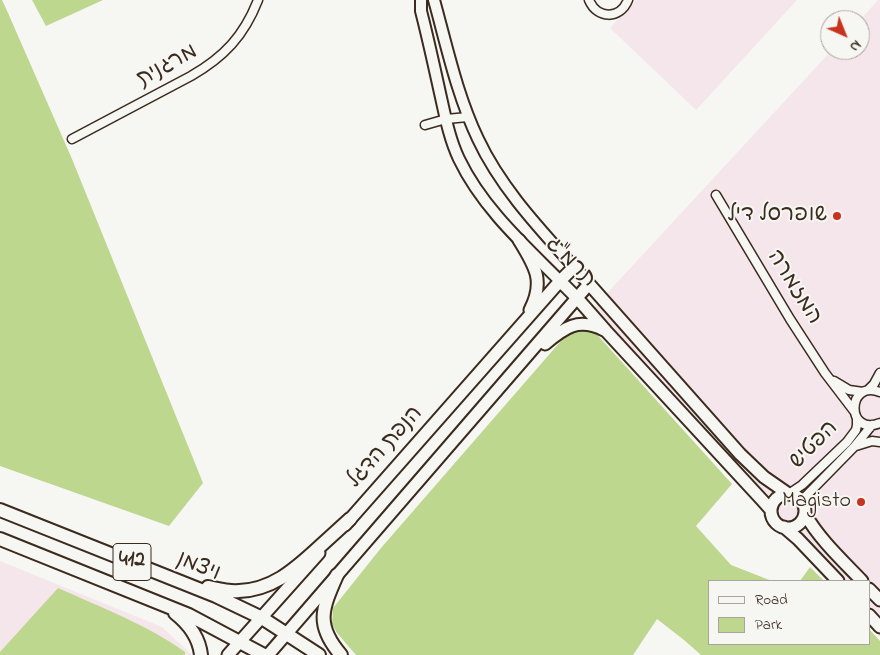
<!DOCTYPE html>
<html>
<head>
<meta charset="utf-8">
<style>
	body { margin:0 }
	#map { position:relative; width:880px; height:655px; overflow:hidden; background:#f6f6f2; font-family:"Indie Flower",sans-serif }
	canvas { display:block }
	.legend { position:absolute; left:708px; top:580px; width:162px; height:65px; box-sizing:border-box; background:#f6f6f2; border:1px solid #aba49d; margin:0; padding:6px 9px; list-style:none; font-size:15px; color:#3b2a1e }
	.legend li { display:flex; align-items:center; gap:10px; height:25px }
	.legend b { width:25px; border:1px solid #aba49d }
	.north { position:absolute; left:820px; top:10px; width:50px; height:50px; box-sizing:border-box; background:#f6f6f2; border:1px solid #aba49d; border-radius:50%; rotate:136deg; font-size:14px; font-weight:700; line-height:20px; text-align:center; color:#3b2a1e }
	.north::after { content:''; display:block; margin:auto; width:18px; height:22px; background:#c8321e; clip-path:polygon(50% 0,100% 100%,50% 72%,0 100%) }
</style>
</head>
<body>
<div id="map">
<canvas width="880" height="655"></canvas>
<ul class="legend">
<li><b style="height:6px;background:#f6f6f2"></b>Road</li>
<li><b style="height:14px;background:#bdd78f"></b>Park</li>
</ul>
<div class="north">N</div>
</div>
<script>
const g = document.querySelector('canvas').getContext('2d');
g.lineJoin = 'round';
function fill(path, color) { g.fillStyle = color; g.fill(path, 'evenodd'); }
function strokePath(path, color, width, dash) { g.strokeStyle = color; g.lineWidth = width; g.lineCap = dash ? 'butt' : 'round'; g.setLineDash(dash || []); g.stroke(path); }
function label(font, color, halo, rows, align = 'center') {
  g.font = font + ' "Indie Flower","Playpen Sans Hebrew",sans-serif'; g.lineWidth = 4; g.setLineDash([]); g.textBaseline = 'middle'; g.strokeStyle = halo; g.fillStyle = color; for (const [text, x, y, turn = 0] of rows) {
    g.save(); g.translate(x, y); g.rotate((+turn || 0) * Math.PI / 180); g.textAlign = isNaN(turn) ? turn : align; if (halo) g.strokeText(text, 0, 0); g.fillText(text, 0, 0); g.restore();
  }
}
fill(new Path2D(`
	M636,0H797L696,110L610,28Z
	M878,0H880V637L869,625V581H829L586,316L832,50H860V20Z
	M0,561L162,627L192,655H0Z`), '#f5e6eb');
fill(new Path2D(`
	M0,0H2L8,13L72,159L203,483L169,526L0,466Z
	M32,0H103L46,26Z
	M578,326L592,329L732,484L696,526L731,565L772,581H709V644H869V629L880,641V655H701L684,640L657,619L633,655H356L337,633L332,624L333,608L381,548L567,334Z
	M810,567L824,581H800Z
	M58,588C100,607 148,625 185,652V655H0V652Z`), '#bdd78f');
const minor = new Path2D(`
	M589,0C597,19 620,20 628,0
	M425,125L446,119L468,117
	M72,139L191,76C224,57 244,36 258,0
	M716,195L790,319L825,373L854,411
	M834,381L849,390L863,392
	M868,390L874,384L880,373
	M880,392C846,379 846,437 880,423
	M856,446L872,441L880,442
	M790,493L802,485L847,442L856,430L857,425V418
	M802,500L854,447L872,425`);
const tertiary = new Path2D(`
	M421,0V11C428,38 434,66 440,93C445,115 449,138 459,159C482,207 523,244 560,281
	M434,0C447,47 457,95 478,139C501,188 539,228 574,267`);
const secondary = new Path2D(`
	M519,240C535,266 545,281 530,310
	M560,281L577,298L606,331L762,500L771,510
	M545,344C564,328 578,317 604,330
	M771 511a17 17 0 1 1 34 0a17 17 0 1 1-34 0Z
	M805,514C820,540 842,560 862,581
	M345,525L560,281L574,267L740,454L764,477L787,493
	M784,527L798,539L838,581
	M869,589L880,600
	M869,615L880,627
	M228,655L319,553
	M268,655L589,284`);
const primary = new Path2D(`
	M0,510L216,596L262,618L319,655
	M0,539L189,615L264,655
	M337,575C322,609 315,625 341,655
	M208,587C218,589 229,592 239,591C271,590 293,571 316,550C327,540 339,529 350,519
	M175,613C189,624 199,637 201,655`);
strokePath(minor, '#3b2a1e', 11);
strokePath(tertiary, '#3b2a1e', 14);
strokePath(secondary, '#3b2a1e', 15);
strokePath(primary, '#3b2a1e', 16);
strokePath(minor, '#f6f6f2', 8);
strokePath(tertiary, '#f6f6f2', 10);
strokePath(secondary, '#f6f6f2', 11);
strokePath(primary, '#f6f6f2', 12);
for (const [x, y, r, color] of [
	[837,216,5,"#c8321e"],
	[861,502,5,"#c8321e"]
]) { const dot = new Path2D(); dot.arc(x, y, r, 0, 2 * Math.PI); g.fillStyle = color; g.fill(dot); strokePath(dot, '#f6f6f2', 2); }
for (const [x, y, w] of [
	[132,562,38]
]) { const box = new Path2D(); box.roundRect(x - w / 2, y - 18.5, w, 37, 4); g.fillStyle = '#f6f6f2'; g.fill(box); strokePath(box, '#3b2a1e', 1); }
label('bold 21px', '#3b2a1e', null, [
	["412",132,562]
]);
label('22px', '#3b2a1e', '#f6f6f2', [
	["מרגנית",168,67,-29],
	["תרמ\"ג",570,263,45],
	["המזמרה",793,288,58],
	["הפטיש",815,446,-45],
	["הנפת הדגל",386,448,-48],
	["ויצמן",198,568,22]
]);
label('22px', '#3b2a1e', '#f6f6f2', [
	["שופרסל דיל",827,216],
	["Magisto",851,502]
], 'right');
</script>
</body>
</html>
